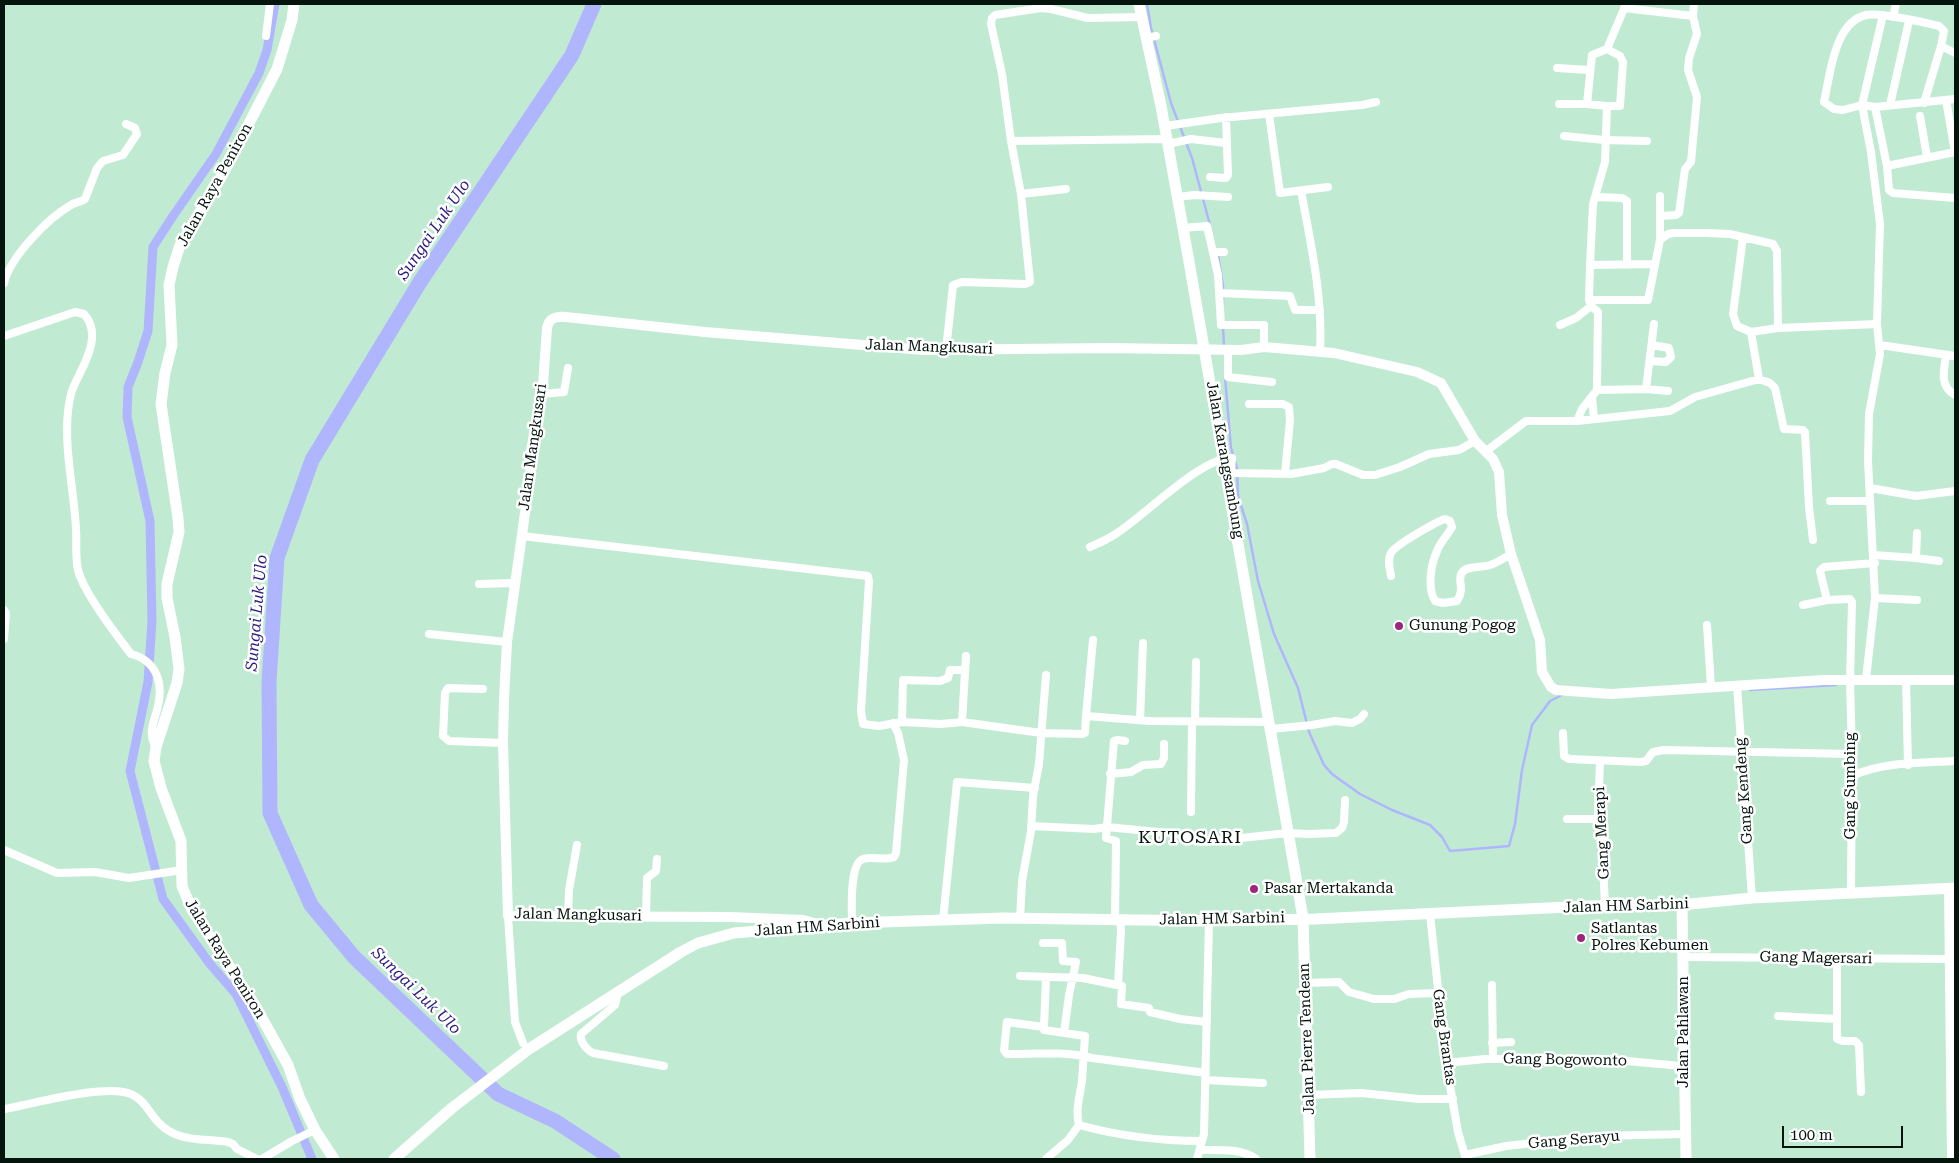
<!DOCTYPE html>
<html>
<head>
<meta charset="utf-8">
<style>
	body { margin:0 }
	#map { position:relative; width:1959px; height:1163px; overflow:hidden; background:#c0ebd2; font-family:"Roboto Serif",serif }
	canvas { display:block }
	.frame { position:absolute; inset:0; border:5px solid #05140c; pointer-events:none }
	.scale { position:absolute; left:1782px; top:1126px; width:121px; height:22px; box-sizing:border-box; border:2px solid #05140c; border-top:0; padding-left:6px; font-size:15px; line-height:18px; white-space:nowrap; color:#05140c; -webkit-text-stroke:4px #fff; paint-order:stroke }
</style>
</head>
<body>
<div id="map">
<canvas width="1959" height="1163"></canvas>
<div class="frame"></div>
<div class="scale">100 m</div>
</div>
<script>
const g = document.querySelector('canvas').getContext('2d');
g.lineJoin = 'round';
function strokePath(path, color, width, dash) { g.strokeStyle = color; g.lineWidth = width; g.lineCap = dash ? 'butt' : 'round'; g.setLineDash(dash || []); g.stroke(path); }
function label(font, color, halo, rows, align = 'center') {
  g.font = font + ' "Roboto Serif",serif'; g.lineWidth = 5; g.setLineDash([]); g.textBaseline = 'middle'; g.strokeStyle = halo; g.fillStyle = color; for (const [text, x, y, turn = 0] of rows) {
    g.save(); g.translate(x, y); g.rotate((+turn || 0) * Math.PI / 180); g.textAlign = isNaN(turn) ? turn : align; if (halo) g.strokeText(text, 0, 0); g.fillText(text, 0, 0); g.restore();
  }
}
strokePath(new Path2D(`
	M1147,4L1151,28L1171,103L1192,158L1210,225
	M1218,255L1223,286V304
	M1223,327L1224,346
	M1225,377L1231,448L1237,468L1238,496L1247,524L1258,581L1274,634L1298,688L1309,732L1324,765L1332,774L1360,794L1392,810L1430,825L1442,837L1450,851L1509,846L1515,824L1522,770L1532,725L1550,701L1562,695
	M1750,690L1836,685`), '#b0b6fd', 2.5);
strokePath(new Path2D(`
	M275,4L267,50L259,73L216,154L173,216L153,247L148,331L138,362L128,387L127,417L150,521L152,621L148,682L130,771L163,899L210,964L236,994L282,1087L312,1159`), '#b0b6fd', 9);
strokePath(new Path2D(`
	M594,4L572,55L420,282L312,460L277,558L269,682L270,813L311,905L354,957L498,1094L555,1121L613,1159`), '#b0b6fd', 15);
strokePath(new Path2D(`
	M1624,8L1693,16
	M1893,17L1896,4
	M266,36L270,4
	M1145,38L1156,36
	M1955,53L1941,46L1944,31L1939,26C1922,22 1882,12 1866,15C1834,22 1830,76 1824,102L1834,109L1843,110L1862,105L1875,107L1955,99
	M1557,68L1589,70
	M1924,103L1941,46
	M1559,104H1587
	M1890,105L1909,21
	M1607,106H1620L1623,62L1620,56L1607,49
	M1875,107L1887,166L1889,190L1893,193L1955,198
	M1269,114L1280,193L1328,187
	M1920,116L1927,157
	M1165,126L1221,118L1362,105L1376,102
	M1564,136L1604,140L1647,141
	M1011,141L1167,139
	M1168,144L1191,139L1226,143
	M1887,166L1955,152L1946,100
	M1210,177L1226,178L1228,175L1226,117
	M1301,191C1311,245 1323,297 1320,352
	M1021,194L1066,189
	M1178,197L1194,195L1228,197
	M1596,197L1622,198L1627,201V265
	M1660,216L1676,215L1679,213L1685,169L1691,162L1697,97L1688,70L1689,58L1697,34L1693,16L1694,4
	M1183,228L1207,226L1218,275L1221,325H1264V347
	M1743,237L1733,314L1737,326L1751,332
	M1660,240V196
	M1213,252H1224
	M1590,265L1593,204L1605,162L1607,106L1587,104L1592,55L1607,49L1626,4
	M4,283C10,257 48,218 71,205C76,202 81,202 85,199L97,168L103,161L123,155L137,134L135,128L126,124
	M1220,293L1290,296L1295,310H1320
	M1589,300H1648L1660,240L1668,234L1674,233H1707L1730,234L1773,244L1777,251L1778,328
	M1560,325L1576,318L1591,306
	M4,336L75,312L84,314C104,336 82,367 73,388C70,395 69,403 68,411C64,450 74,490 76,529C77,542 75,557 78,570C83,591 117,636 131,654C158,661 164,685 157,710C153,724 148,734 156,747
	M1880,345L1955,356
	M946,350L953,285L962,282L1025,284L1030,282L1021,194L1011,141L1002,74L991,24L992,18L995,15L1041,8L1051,9L1088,18L1142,17
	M1228,350V377L1272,382
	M1946,355C1944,371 1939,386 1955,395
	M1650,361L1666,362L1671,357L1669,348L1652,345
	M1759,379L1770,383L1775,388L1784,429L1803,430L1805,432L1809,507L1813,540
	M1646,389L1654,324
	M1597,390L1646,389L1668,391
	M541,394L564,392L568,368
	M1592,397L1594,419
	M1249,404H1283L1289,407L1290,420L1285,474
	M1577,421L1582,409L1597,390L1598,312L1591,306L1589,300L1590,265L1655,264
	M1485,452L1526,421H1577L1670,411L1695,397L1759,379L1751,332L1778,328L1877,324
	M1870,488L1916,496L1955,491
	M1830,501H1870
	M522,536L868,576L869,581L861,711L863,724L879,726L902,722L941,724L962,722
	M1090,547C1099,543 1109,539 1117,533C1144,516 1203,456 1232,458L1231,471L1234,473L1291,474L1324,468L1332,464H1336L1363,475H1375L1400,467L1429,454L1459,450L1475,441
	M1874,555L1916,558L1917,533
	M1916,558L1939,561
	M1391,576C1390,569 1387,560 1391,553C1395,545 1436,522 1445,519L1450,521L1452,527C1448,535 1440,542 1437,551C1431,564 1427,588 1435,601L1443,603L1457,601C1465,589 1458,583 1461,574C1465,565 1482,568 1490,565C1497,563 1504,558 1511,554
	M479,584L515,583
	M1875,598L1917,600
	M1803,605L1827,600
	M4,610L6,613L4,639
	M1707,625L1711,687
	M429,634L507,642
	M966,656L962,722L1041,733L1083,734L1085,733L1086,716L1150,721L1270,722
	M1866,679L1875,598L1868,461L1869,414L1880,354L1877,324L1880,224L1871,152L1862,105L1883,15
	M1906,679L1908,765
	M1737,685L1752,898
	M483,689L448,688L445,693L443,736L449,741L503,743
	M1086,716L1093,640
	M1140,720L1143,643
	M902,722L903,680L940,681L948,678L950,670H965
	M1195,722L1196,662
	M1271,729L1312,725L1335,721L1352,723L1360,719L1364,714
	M1563,733L1564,756L1569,759L1641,762L1646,761L1653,752L1664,750L1852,754
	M1600,761L1598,814L1601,819L1605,906
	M1110,774L1131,772L1143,765L1161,764L1164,758V744
	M1852,776C1882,762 1920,763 1954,761
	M1191,812L1192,722
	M1567,819H1601
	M1031,826L1094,829L1107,827L1178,834L1192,840L1203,842L1288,833L1307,834L1336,833L1342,828L1344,822L1345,800
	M4,850L57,873L95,872L129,878L182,870
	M1851,892L1852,754L1850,681L1852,602L1850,599L1827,600L1820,571L1824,567L1875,563
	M1430,914L1446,1063L1458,1132L1466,1159
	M508,916L515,1022L523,1043
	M568,916L569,890L577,845
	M646,916L647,878L656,871L657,859
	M1020,919L1022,881L1031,831L1033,796L1039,764L1046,675
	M943,920L957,782L1035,788
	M1115,920L1116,841L1106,838L1114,741L1118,740L1125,741
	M852,923C852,910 849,864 863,859C874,856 884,861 894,857L896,853L904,760L898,733L893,723
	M1043,943H1062L1063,961L1076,962L1069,995L1064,1033
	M1683,957L1949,959
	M1837,959V1039L1843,1041H1855L1859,1045L1861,1092
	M1020,976L1083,978L1122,986L1121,1004L1149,1008L1150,1012L1180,1019L1207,1022
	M1305,983L1339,982L1349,992L1374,999H1394L1409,994L1438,993
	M1118,985L1121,931L1120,920
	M1492,985L1493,1059
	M618,992L615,1005L581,1034C579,1041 587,1050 593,1053L664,1066
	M1778,1016L1837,1019
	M1044,1027L1046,977
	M1492,1043L1511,1042
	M1446,1063L1485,1059H1605L1681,1066L1684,1068
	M1205,1080L1263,1083
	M1308,1095L1361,1093L1419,1099H1453
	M4,1109C33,1104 108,1082 133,1095C145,1101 150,1114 159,1123C178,1143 204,1138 228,1142L233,1144L237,1149L257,1159
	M1202,1141C1161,1141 1119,1136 1079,1125C1075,1110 1080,1096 1082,1081C1083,1066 1084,1051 1085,1036L1044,1030V1027L1007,1022L1004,1050L1007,1054C1035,1054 1064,1051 1092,1058L1206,1073
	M1200,1150C1217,1150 1242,1148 1256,1159
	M1465,1155L1506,1146L1597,1136L1685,1134
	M262,1159L292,1141L315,1130
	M1046,1159L1068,1140L1079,1125
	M1197,1159L1204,1134L1209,921`), '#fff', 8);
strokePath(new Path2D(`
	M1949,888L1952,1159
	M822,925L803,920L730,917L508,916L503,743L504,699L507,642L530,477L531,451L543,385L547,328C549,318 556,316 566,317L705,332L923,350L1109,348L1241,350L1264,347L1334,353L1417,372L1441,383L1475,441L1493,459L1499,472L1502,515L1511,554L1540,640L1542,672L1551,687L1556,690L1611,694L1824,680H1955`), '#fff', 10);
strokePath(new Path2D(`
	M294,4L292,20L277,69L224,172L180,245L173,267L169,285L172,345L165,373L161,404L178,518L179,532L167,584V598L175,637L179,669L177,683L156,747L154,761L161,788L181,841L182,886L192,910L253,1002L288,1065L300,1099L315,1130L334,1159
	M1139,4L1161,106L1188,256L1303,918L1310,1159
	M1682,905L1686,1159
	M394,1159L452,1108L529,1049L681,952L698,943L734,933L852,923L1003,918L1209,921L1315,919L1589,906L1680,905L1752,898L1955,888`), '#fff', 11);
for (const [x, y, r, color] of [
	[1399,626,5,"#9d267f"],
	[1254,889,5,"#9d267f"],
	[1581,938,5,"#9d267f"]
]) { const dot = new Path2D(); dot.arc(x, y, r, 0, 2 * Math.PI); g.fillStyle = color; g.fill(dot); strokePath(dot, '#fff', 2); }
label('15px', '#05140c', '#fff', [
	["Jalan Raya Peniron",215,185,-61],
	["Jalan Mangkusari",929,347,2],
	["Jalan Mangkusari",533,447,-82],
	["Jalan Karangsambung",1225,460,80],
	["Gang Sumbing",1851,786,-90],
	["Gang Kendeng",1744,791,-94],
	["Gang Merapi",1602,833,-93],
	["Jalan HM Sarbini",1626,906,-2],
	["Jalan Mangkusari",578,915,1],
	["Jalan HM Sarbini",1222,919,-1],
	["Jalan HM Sarbini",817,927,-4],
	["Gang Magersari",1816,958,1],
	["Jalan Raya Peniron",225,959,58],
	["Jalan Pahlawan",1684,1032,-90],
	["Gang Brantas",1444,1037,82],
	["Jalan Pierre Tendean",1307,1039,-92],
	["Gang Bogowonto",1565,1060,1],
	["Gang Serayu",1574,1140,-5]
]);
label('15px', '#05140c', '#fff', [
	["Gunung Pogog",1409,626],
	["Pasar Mertakanda",1264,889],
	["Satlantas",1591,929],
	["Polres Kebumen",1591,946]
], 'left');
label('italic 16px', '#2b1d80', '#fff', [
	["Sungai Luk Ulo",434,230,-56],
	["Sungai Luk Ulo",257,613,-85],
	["Sungai Luk Ulo",416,991,44]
]);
g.letterSpacing = '1px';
label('18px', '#05140c', '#fff', [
	["KUTOSARI",1190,838]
]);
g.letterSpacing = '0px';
</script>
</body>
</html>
